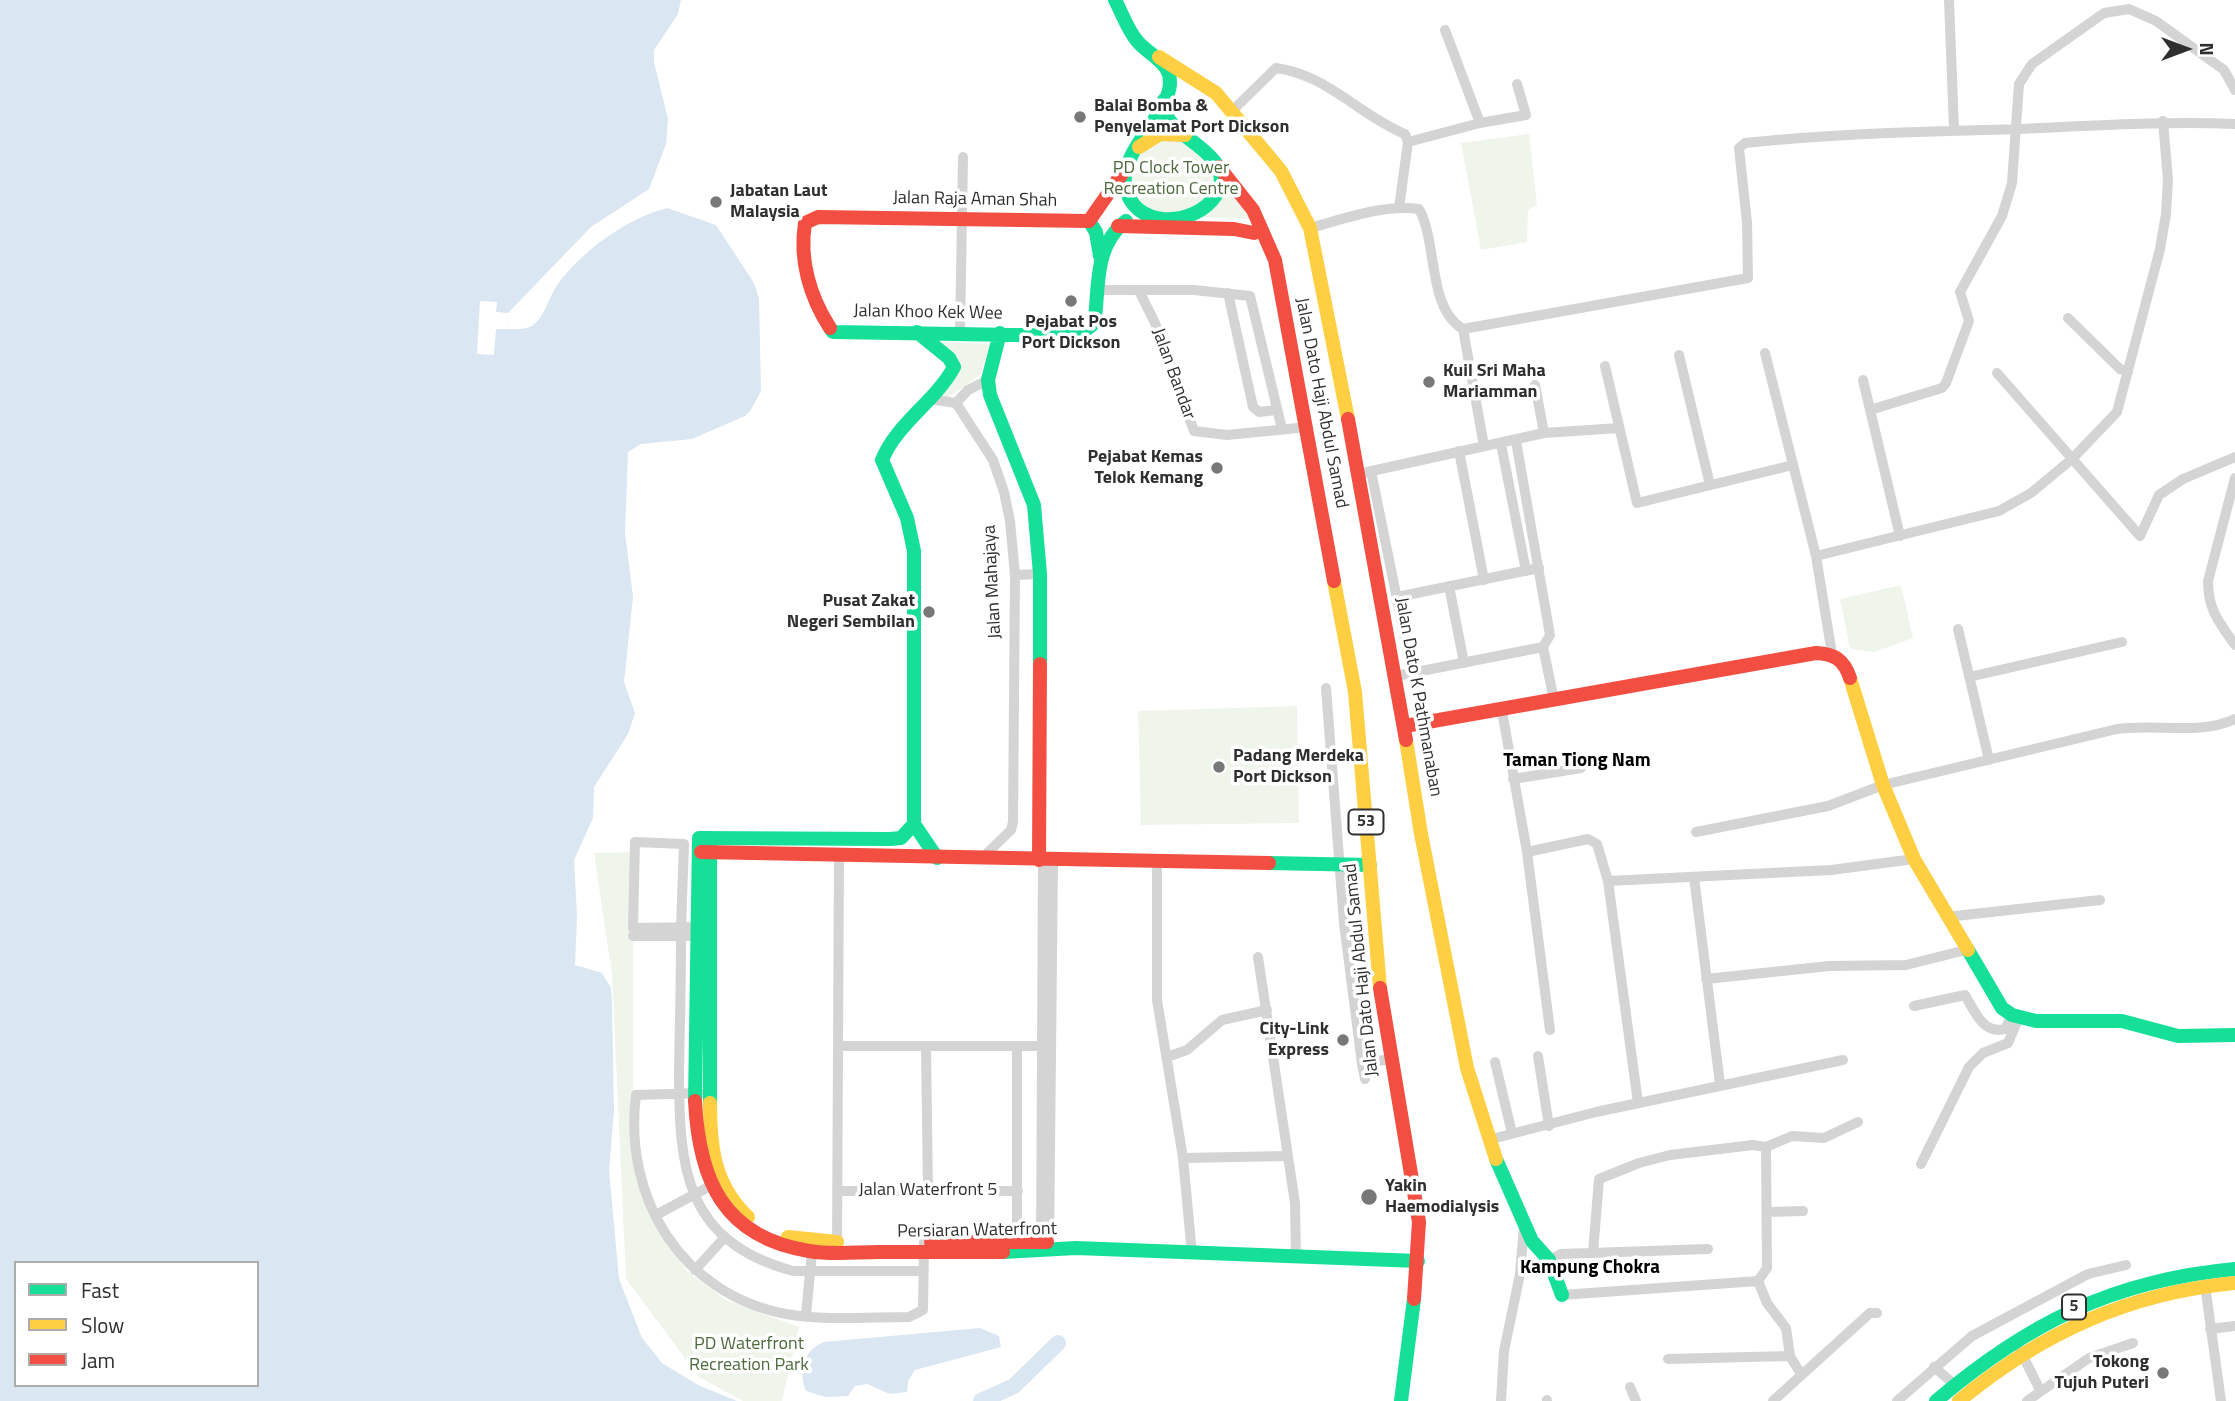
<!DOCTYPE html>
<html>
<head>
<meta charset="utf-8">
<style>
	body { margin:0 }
	#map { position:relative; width:2235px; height:1401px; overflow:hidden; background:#fff; font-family:"Titillium Web",sans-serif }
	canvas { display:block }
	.legend { position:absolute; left:14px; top:1261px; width:245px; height:126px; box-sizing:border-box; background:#fff; border:2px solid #acacac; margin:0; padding:9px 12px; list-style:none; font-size:21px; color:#2f2f2f }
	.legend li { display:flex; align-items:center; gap:14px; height:35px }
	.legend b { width:35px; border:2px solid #acacac }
	.north { position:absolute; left:2151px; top:14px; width:70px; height:70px; -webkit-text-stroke:5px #fff; paint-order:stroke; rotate:90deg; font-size:19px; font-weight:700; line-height:28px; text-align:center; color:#2f2f2f }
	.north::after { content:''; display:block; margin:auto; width:24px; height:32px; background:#2f2f2f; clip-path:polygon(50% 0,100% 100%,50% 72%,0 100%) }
</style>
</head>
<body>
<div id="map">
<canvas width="2235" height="1401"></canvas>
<ul class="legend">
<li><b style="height:9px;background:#16e098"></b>Fast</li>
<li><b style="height:9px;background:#ffcf43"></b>Slow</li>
<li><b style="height:9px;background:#f24e42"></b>Jam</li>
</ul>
<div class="north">N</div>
</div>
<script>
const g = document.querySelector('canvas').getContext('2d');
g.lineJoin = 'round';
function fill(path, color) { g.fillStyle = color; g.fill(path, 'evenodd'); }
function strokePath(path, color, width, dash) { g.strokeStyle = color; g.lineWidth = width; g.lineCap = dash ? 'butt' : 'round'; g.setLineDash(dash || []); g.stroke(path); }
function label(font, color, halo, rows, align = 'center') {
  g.font = font + ' "Titillium Web",sans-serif'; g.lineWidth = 7; g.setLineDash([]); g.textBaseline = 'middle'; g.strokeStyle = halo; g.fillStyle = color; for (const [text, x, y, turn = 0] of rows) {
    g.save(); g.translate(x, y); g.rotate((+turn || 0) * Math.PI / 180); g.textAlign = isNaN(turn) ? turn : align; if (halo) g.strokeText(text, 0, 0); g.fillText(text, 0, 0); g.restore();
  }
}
fill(new Path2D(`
	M1529,134L1537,205L1528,210L1527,242L1481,250L1461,143Z
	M1175,136L1204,161L1214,176C1213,182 1211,192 1208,197C1186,226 1127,216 1132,174C1133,164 1142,154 1148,146Z
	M1228,183L1250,219L1203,217L1226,187Z
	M937,342L990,344L980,375L949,397L942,396L955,372Z
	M1901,585L1913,638L1875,652L1850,649L1840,599Z
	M1297,706L1299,823L1141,825L1138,711Z
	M633,852V1140L661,1231L687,1271L726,1300L799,1327L782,1401H743L699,1377L626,1279L612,975L594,853Z`), '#f0f5ec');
fill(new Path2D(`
	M0,0H681L678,14L654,50V62L668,119L666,144L649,189L591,227L508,313L507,329C515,329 526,330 533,325C545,317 549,296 558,284C582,251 627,218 667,208L716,225L754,283L759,298L761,391L751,410L745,416L692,439L641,444L628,452L625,532L633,597L624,682L635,713L628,734L594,787L593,818L574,860L577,916L575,965L602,973L611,988L612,1002L614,1111L609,1170L619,1279L642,1338L662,1363L698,1385L737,1401H0ZM16,1263H257V1385H16Z
	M980,1328L999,1336L1001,1347L915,1370L908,1381L907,1392L890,1394L867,1384L855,1386L848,1396L825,1397L806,1391C798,1370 803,1351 824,1342Z`), '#dae6f1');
fill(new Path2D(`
	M480,301L497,302L496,312L508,313L507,329H496L494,355L477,354Z`), '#fff');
strokePath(new Path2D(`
	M981,1401L1014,1386L1058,1343`), '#dae6f1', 16);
strokePath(new Path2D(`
	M1949,0L1954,129
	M1445,30L1480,123
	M1232,111L1276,68C1328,75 1359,115 1405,134L1408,142
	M1399,208L1408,142L1480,123L1526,115L1517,84
	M1310,228C1344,219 1383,204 1419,209C1438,243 1427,308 1463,329L1748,278L1747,223L1739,148L1745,143C1836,133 1925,132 2016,129C2090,126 2162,121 2235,124
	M1100,290H1194L1250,296L1282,429
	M1139,291L1155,323L1194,431L1227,435L1308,427
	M1228,293L1253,407L1259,412L1276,410
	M2068,318L2120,369L2128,372
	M1463,329L1484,446
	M960,333L963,157
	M1765,353L1816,556L1832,654
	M1679,355L1710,485
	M1605,366L1637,503L1793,465
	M1997,373L2140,536L2159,495L2183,479L2235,457
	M1863,380L1900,536
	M1535,385L1544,433
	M929,399L956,403L993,460L1004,492L1010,521L1015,575L1013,822L1011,830L982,858
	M956,403L968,390L988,380
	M1870,410L1942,388L1946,383L1969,321L1960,292L2002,216L2012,183L2019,84L2032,64L2104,13L2129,9L2156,21L2224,70L2235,90
	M1516,441L1550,635L1543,647L1554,700
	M1501,444L1526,571
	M1459,451L1484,580
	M1371,471L1412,673
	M1358,474L1544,433L1619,428
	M2235,478L2208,581C2208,610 2219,622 2235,645
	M1816,556L1999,511L2031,493L2072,459L2117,412L2160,249L2166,214L2168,180L2163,121
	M1015,575L1040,574
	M1449,586L1464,663
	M1397,597L1539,568
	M1958,629L1989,760
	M1396,676L1543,647
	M1969,677L2122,642
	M1326,688L1344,923L1362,1064L1390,1059
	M1502,711L1527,852L1550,1030
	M1513,779L1581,768
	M1696,832L1828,806L1883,785L2117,729C2157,723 2198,736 2235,719
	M1527,852L1588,839L1597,844L1608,881L1638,1103
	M1157,862V1000L1183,1158L1192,1254
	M1694,877L1720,1084
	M1608,881L1831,870L1914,859
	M1946,917L2100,900
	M681,927L684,844L635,842L633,928L702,927
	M633,936H699
	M681,936C681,981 680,1025 679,1070C679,1168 684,1241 793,1271H924
	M1258,957L1295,1203L1296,1257
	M1706,979L1829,966L1906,965L1966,950
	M1914,1006L1965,995C1974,1010 1983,1035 2005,1029L2012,1015
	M840,1046H1047
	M926,1046L928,1192
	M1538,1056L1549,1126
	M1167,1057L1187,1050L1222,1020L1267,1010
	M1495,1062L1512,1133
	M1362,1064L1365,1079
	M700,1093L636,1095C623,1198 681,1294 786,1314C825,1321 869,1317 909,1317L923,1310L924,1242
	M1488,1140L1596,1112L1843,1060
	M1183,1158L1288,1156
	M1921,1164L1969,1067L1983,1053L2008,1043L2019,1017
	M839,1191H1018
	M1767,1212L1803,1211
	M656,1215L714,1184
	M1017,1241V1046
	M837,1247L839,855
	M1041,1248L1043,860
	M1049,1248L1053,860
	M1593,1253L1599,1179L1639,1163L1670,1155L1753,1145L1766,1147L1792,1136L1824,1138L1858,1122
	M1549,1260L1561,1254L1708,1249
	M695,1270L725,1237
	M1758,1281L1767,1303L1786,1328L1790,1356L1801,1374
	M2205,1285L2221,1401
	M1562,1295L1758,1281L1767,1268L1766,1147
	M806,1315L812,1252
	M2210,1329L2235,1326
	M2020,1350L2040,1390
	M1668,1359L1790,1356
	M1934,1367L1955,1385
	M1630,1387L1636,1401
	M1547,1400V1401
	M1501,1401L1504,1351L1520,1274L1524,1226
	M1773,1401L1870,1313H1877
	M1897,1401L1972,1336L2088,1274L2126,1265
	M2027,1401L2089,1358L2133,1343`), '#d4d4d4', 10);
strokePath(new Path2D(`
	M1115,0C1122,13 1128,31 1138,42C1146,51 1159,58 1166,68C1187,101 1120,145 1125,184C1131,230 1195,228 1216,195C1237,159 1185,143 1170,121C1166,116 1165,106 1164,100
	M1089,221L1096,232L1100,256
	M830,328L833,332L1078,336L1092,325L1095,318C1099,282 1095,245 1126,221
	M917,332L949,358L954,367C935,402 897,423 882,460L907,518L914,551V824L937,858
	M1000,333L988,380L990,395L1034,505L1040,574V664
	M710,838V1103
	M1269,863L1370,865
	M1968,950L2002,1008L2012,1015L2036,1021H2122L2178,1036L2235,1035
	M695,1101L699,838L890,839L901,838L914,824
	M1496,1159L1532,1241L1549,1260L1562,1295
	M1003,1252L1076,1248L1418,1261
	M1401,1401L1414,1299
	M1936,1401C2028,1323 2114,1280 2235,1269`), '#16e098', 14);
strokePath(new Path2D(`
	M1159,57L1216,93L1281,171L1310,228L1348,419
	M1139,147L1160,134L1185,135
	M1334,581L1355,692L1380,988
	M1850,678L1883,785L1914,859L1968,950
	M1406,740L1421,834L1467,1068L1496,1159
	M710,1103C710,1147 714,1185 748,1217
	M788,1237L837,1242
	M1959,1401C2041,1333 2129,1293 2235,1283`), '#ffcf43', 14);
strokePath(new Path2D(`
	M1219,167L1253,210L1275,260L1334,581
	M1089,221L1126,168
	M1118,226L1234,229L1254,233
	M830,328C810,297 799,260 805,223L818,217L1089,221
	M1348,419L1406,740
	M1405,726L1816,653C1835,654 1844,660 1850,678
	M701,852L1269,863
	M1039,860L1040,664
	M1380,988L1419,1222L1414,1299
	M695,1101C699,1180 723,1237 809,1251C831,1255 856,1252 879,1252C920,1252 961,1252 1003,1252
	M931,1242H1047`), '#f24e42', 14);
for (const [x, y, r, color] of [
	[1080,117,7,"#787878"],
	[716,202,7,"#787878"],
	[1071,301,7,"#787878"],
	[1429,382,7,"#787878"],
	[1217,468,7,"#787878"],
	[929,612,7,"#787878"],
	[1219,767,7,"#787878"],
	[1343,1040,7,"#787878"],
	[1369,1197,9,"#787878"],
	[2163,1373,7,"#787878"]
]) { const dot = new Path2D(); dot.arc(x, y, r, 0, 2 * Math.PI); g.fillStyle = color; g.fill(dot); strokePath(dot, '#fff', 2.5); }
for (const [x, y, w] of [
	[1366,822,35],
	[2074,1307,24]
]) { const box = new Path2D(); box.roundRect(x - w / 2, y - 12.5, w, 25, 5); g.fillStyle = '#fff'; g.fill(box); strokePath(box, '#2f2f2f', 2); }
label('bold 16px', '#2f2f2f', null, [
	["53",1366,822],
	["5",2074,1307]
]);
label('bold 18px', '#2f2f2f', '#fff', [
	["Balai Bomba &",1094,107],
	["Penyelamat Port Dickson",1094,128],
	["Jabatan Laut",730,192],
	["Malaysia",730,213],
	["Pejabat Pos",1071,323,"center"],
	["Port Dickson",1071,344,"center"],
	["Kuil Sri Maha",1443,372],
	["Mariamman",1443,393],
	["Pejabat Kemas",1203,458,"right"],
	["Telok Kemang",1203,479,"right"],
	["Pusat Zakat",915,602,"right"],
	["Negeri Sembilan",915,623,"right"],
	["Padang Merdeka",1233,757],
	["Port Dickson",1233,778],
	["City-Link",1329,1030,"right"],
	["Express",1329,1051,"right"],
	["Yakin",1385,1187],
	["Haemodialysis",1385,1208],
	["Tokong",2149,1363,"right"],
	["Tujuh Puteri",2149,1384,"right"]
], 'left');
label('18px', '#4e6a3d', '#fff', [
	["PD Clock Tower",1171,169],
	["Recreation Centre",1171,190],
	["PD Waterfront",749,1345],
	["Recreation Park",749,1366]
]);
label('18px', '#2f2f2f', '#fff', [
	["Jalan Raja Aman Shah",975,200,1],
	["Jalan Khoo Kek Wee",928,313,1],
	["Jalan Bandar",1173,374,70],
	["Jalan Dato Haji Abdul Samad",1321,403,79],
	["Jalan Mahajaya",993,582,-93],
	["Jalan Dato K Pathmanaban",1418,697,80],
	["Jalan Dato Haji Abdul Samad",1362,970,-96],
	["Jalan Waterfront 5",928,1191],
	["Persiaran Waterfront",977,1231,-1]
]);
label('bold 19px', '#000', '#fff', [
	["Taman Tiong Nam",1577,761],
	["Kampung Chokra",1590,1268]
]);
</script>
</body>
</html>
